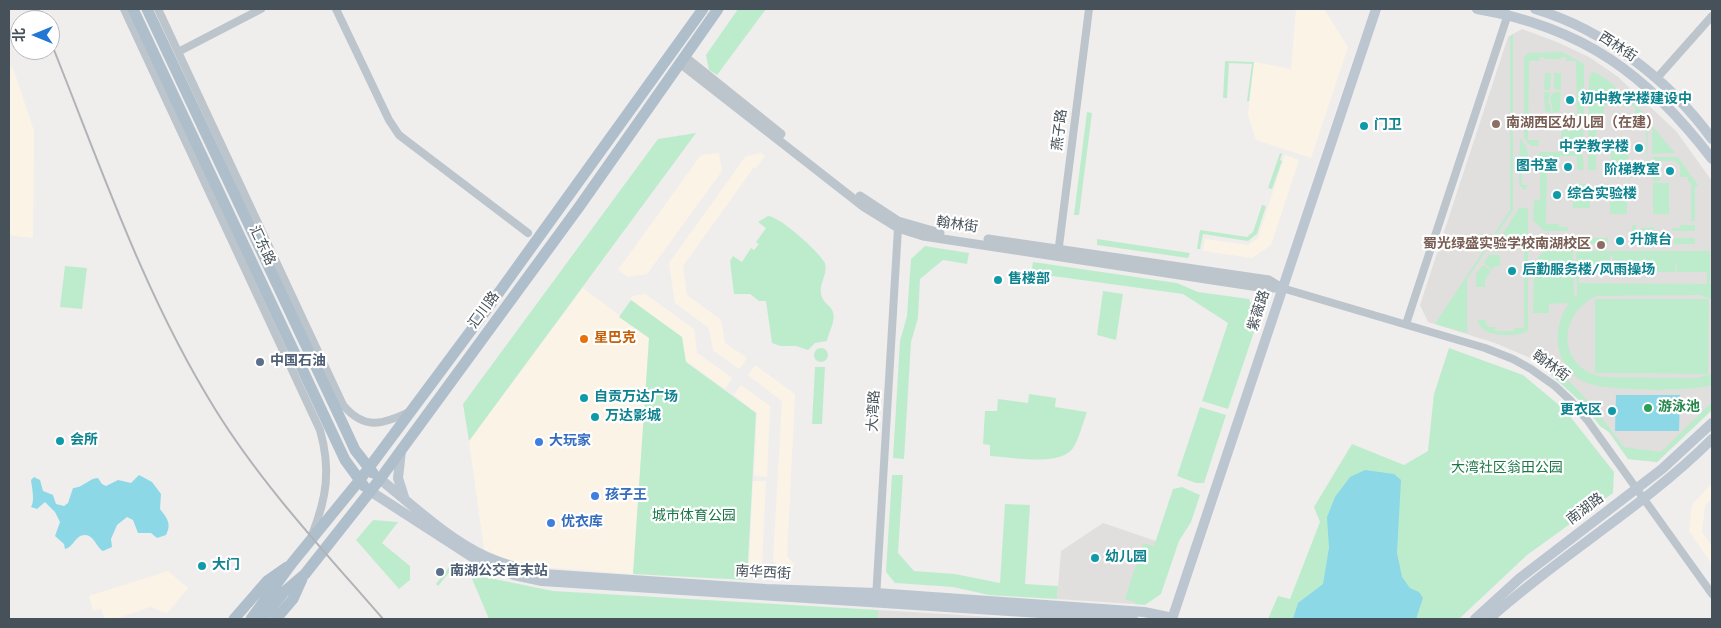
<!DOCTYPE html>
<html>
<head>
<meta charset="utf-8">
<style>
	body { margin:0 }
	#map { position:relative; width:1721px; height:628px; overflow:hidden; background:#f0eded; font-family:Overpass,"Noto Sans SC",sans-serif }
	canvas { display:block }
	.frame { position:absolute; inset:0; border:10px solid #465159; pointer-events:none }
	.north { position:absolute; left:10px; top:10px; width:50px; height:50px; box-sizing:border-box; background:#fff; border:1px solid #b5b9bd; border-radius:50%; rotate:270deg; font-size:14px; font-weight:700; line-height:20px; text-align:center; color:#465159 }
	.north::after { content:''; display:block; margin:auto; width:18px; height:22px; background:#2277d5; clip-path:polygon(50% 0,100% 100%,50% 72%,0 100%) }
</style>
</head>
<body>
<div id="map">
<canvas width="1721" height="628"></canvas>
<div class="frame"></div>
<div class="north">北</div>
</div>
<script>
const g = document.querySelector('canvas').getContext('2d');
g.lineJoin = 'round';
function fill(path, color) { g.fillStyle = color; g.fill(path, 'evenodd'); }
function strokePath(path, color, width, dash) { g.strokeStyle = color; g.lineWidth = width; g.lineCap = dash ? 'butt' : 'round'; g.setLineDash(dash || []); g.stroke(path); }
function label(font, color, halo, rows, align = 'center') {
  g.font = font + ' Overpass,"Noto Sans SC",sans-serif'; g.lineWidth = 4.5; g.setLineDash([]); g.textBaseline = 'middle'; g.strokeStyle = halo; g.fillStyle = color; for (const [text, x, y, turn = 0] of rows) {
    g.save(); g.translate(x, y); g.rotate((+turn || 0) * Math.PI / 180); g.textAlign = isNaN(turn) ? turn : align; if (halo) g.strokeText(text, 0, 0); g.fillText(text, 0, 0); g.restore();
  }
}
fill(new Path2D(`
	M1296,9H1324L1348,47L1311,158L1256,140L1248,115L1254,62L1291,69Z
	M9,66L13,68L34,131L33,238L9,235Z
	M719,153L722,171L647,274L628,277L618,270L701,155Z
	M761,153L765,156L756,168L754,167L683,266L687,295L721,320L725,343L747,358L739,369L713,350L709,328L675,303L669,263L746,156Z
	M1285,155L1299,160L1271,245L1252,258L1203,251L1205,239L1248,245L1258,238Z
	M583,288L649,338L633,574L543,567L508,560L484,549L469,441Z
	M645,294L694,329L697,353L732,378L725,389L685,360L682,337L630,299L633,296Z
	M755,365L795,394L787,556L795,565L791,569L780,568L773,561L782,401L748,375Z
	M741,385L770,406L767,477L754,476L757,413L734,395Z
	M753,481H766L762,563L758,567H749Z
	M1712,483V498L1705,506L1702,532L1712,547V564L1689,531L1692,505Z
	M168,571L188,588L167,613L150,607L115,619H105L101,609L93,611L89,596Z`), '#fbf4e6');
fill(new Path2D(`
	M1522,29L1557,42L1589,57L1617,76L1676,131L1712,181V410L1657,462L1628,459L1592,409L1549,368L1535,360L1495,343L1428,322L1420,305L1508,37Z
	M1103,523L1156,541L1135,604L1057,599L1061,551Z
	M878,610L944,614L1023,619H878Z`), '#e1dede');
fill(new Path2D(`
	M738,9H766L717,75L709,70L706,55Z
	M1513,34V210L1467,279V333L1435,324L1510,210V36Z
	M1562,52L1584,64V116H1577L1576,61H1566V57H1561V59H1545L1544,57H1540L1539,61H1529L1528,140H1539L1538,146H1531L1524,138V58L1528,53Z
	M1225,61L1254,62L1249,101H1247L1252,64L1229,63L1227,98H1223Z
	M1593,71L1609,81L1636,106L1646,115L1648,123L1647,177L1646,121H1635V107L1627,102H1613L1604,106V117L1596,116V170H1588L1589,78Z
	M1545,73H1551L1550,90H1544Z
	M1554,73H1561V90L1554,89Z
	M1544,92L1551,93L1548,100L1552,113L1545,111Z
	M1561,92L1560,111L1553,113L1550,97L1554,92Z
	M1087,112L1092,113L1079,215H1074Z
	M1652,126L1675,153L1652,154Z
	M1565,130H1584L1582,146L1561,148V132Z
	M696,133L469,441L463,404L658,139Z
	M1520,138L1527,148L1529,163L1522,164V185H1529L1524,190L1519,185Z
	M1611,145H1628V168H1611Z
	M1540,152H1578L1583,156L1584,170H1577V156H1559L1556,162H1551V169H1547L1546,224H1559V227H1568V231H1544L1533,220L1534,200H1540V164L1534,163Z
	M1280,153L1282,154L1280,160L1282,161L1272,189L1268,188Z
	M1652,157H1678L1698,185L1695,187V221H1691V182H1688V177H1680V166L1675,161H1660V181H1653Z
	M1653,183H1669V214H1653Z
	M1573,184H1590V208H1573Z
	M1610,190H1627V214H1610Z
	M1262,205L1266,206L1257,234L1248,241L1203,234L1200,249H1197L1200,230L1247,237L1253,232Z
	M1520,207L1528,209V330C1522,337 1496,336 1488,332C1482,329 1479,325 1477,320H1485L1488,327H1495V331H1514V328H1524V247H1500V252H1491Z
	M768,216C781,217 818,251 825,263C828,275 819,283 821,294C822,300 826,303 830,307C839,317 829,330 827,341L815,343L808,350L796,346H780L772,343L766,301H759L750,294H734L730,261L733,256L742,262L751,248L754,250L759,244L756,242L766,228L758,222Z
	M1632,225H1636V229L1654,227V231H1632Z
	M1680,225H1695V231H1672V228H1679Z
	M1634,237L1656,238V244H1634Z
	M1547,238H1568V244H1547Z
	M1586,238H1608V244H1586Z
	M1674,238H1695V244H1674Z
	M1097,239L1190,253L1188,258L1097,245Z
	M925,246L969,253L967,264L943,260L920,279L918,318L911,342L904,459L893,458L900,341L907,316L911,259Z
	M1544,250L1573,251L1574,297L1577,295L1576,251H1710V284H1712V299L1699,295L1596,296C1556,316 1558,369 1604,377L1695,378L1712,374V385C1692,392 1606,391 1587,383C1554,370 1550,329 1569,303L1549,304V313H1533L1534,263ZM1610,255L1613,256L1612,271L1643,272L1645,256V272H1675L1677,256V272H1707V284L1579,283V271L1609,272Z
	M1489,255H1500V266H1495L1492,270L1484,263Z
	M1033,262L1177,283L1198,292L1249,299L1258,320L1228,409L1202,401L1228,323L1183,294L1031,273Z
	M1483,265L1491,271L1485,280V287H1476V274Z
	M65,266L87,268L82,309L60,307Z
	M1103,291L1123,294L1116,340L1097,335Z
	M1595,299H1709L1708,374L1595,373Z
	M631,300L682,337L686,362L756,413L747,580L633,574L649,338L619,317Z
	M814 355a7 7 0 1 1 14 0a7 7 0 1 1-14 0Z
	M1449,348L1523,375L1565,410L1614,472L1613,493L1527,555L1459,619H1268L1278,596L1290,599L1320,522L1314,507L1352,444L1404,465L1428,451L1434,394Z
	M1548,363C1580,388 1600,415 1624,447L1661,452L1712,402V410L1657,462L1628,459L1610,433L1600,426L1581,402L1550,374Z
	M815,367H825L822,424H812Z
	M1029,394L1056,398L1055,407L1087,412C1083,423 1079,439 1073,448C1061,467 1010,457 990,456V445L983,444L985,411H997L998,399L1028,403Z
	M1200,407L1226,415L1204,483H1196L1177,476Z
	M892,475H903L898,553L914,571L955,574L1000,583L1005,504L1030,505L1025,584L1058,586L1057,599L989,595L953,587L895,583L886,572Z
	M1182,487L1200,495L1191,522L1179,541L1161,594L1145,605L1135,604V602L1125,599L1143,543L1154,546L1173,489Z
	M373,520L398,522L382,543L410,566V580L399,589L356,540Z
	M453,562L456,564L438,586L436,584Z
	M470,574L553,591L878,610V619H489Z`), '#bdeccd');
fill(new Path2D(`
	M1616,395H1680L1679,431H1615Z
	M1365,470L1394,474L1401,480L1397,553L1402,577L1410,588L1419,592L1423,598L1416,619H1293L1298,603L1323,584L1329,548L1327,517L1335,497L1350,477Z
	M139,475L152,482L161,494L160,509C167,518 172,524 166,535L157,538L151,533H138L133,520L127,517L117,525L111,539L112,547L103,551C96,547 94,535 85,535C75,535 74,547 65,549L64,544L55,536L60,522L55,512L45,502L37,509L31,507C35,501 32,488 31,480L34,477L40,480L43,491L53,495L56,504L64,506L68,503L73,488C83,488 89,478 98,478L102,484L106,486L118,480L131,483Z`), '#8cd8e7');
strokePath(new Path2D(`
	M124,9L320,430C331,469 327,497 312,535
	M158,9L343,405C364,430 382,425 409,412
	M336,9L389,120L399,135L528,233
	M178,52L261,9
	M1657,78L1712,16
	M1058,254L1089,9
	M1282,288L1485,348L1513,359L1531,369L1555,386L1571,401L1588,421L1712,594
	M1406,324L1508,14
	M876,598L898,228L901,224`), '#bcc5cc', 8);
strokePath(new Path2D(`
	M685,57L781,134
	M681,64L864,207L898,228L923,236L1265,288H1282
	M860,196L898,221L940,233
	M988,239L1269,280L1282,288`), '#bcc5cc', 9);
strokePath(new Path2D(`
	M1477,9C1583,27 1648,75 1712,159
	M1535,9C1605,30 1670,81 1712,139
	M401,451L398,478L404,497
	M380,479C412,505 449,540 487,557C505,565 524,569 543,574L766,589L876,593L1144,612L1173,618
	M370,491L483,564L514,575L542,581L1133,619
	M1172,619L1376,9
	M1475,619L1520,578L1662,469L1712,423
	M1489,619C1560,555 1644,507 1712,439`), '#bbc6d0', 10);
strokePath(new Path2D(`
	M133,9L345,460L364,486
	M147,9L342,422L355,450L373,473
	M234,619L267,581L287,567
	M251,619L292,563L359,481L487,309L703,9
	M262,619L284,592L305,574L380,479L579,207L718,9
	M276,619L293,599L302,579`), '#aebecb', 11);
strokePath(new Path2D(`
	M38,9L42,20
	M50,40C100,164 144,295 215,409C262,485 325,552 383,619`), '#b0b3b7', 2);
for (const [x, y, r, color] of [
	[1570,100,5,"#0f9aa8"],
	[1496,124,5,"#8d6e63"],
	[1364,126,5,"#0f9aa8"],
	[1639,148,5,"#0f9aa8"],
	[1568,167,5,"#0f9aa8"],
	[1670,171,5,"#0f9aa8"],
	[1557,195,5,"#0f9aa8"],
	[1620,241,5,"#0f9aa8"],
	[1601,245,5,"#8d6e63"],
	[1512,271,5,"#0f9aa8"],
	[998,280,5,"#0f9aa8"],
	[584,339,5,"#e8710a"],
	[260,362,5,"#5c6f8a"],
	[584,398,5,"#0f9aa8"],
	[1648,408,5,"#2e9e5b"],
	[1612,411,5,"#0f9aa8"],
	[595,417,5,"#0f9aa8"],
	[60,441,5,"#0f9aa8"],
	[539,442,5,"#3f7fe0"],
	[595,496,5,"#3f7fe0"],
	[551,523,5,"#3f7fe0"],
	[1095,558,5,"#0f9aa8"],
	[202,566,5,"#0f9aa8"],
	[440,572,5,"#5c6f8a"]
]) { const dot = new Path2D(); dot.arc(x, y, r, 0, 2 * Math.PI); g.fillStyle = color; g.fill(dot); strokePath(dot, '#fff', 2); }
label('14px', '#465159', '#fff', [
	["西林街",1617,48,33],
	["燕子路",1061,130,-83],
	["翰林街",957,226,8],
	["汇东路",261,246,65],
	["汇川路",485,311,-54],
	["紫薇路",1260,311,-72],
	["翰林街",1550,367,36],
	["大湾路",875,411,-87],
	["南湖路",1586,510,-37],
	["南华西街",763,574,3]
]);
label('bold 14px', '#0d838f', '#fff', [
	["初中教学楼建设中",1580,100],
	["门卫",1374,126],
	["中学教学楼",1629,148,"right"],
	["图书室",1558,167,"right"],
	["阶梯教室",1660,171,"right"],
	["综合实验楼",1567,195],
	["升旗台",1630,241],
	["后勤服务楼/风雨操场",1522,271],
	["售楼部",1008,280],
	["自贡万达广场",594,398],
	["更衣区",1602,411,"right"],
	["万达影城",605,417],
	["会所",70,441],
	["幼儿园",1105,558],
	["大门",212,566]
], 'left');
label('bold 14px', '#785e54', '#fff', [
	["南湖西区幼儿园（在建）",1506,124],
	["蜀光绿盛实验学校南湖校区",1591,245,"right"]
], 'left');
label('bold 14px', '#c56008', '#fff', [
	["星巴克",594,339]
], 'left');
label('bold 14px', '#4e5e75', '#fff', [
	["中国石油",270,362],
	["南湖公交首末站",450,572]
], 'left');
label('bold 14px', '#27864d', '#fff', [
	["游泳池",1658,408]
], 'left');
label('bold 14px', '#366cbe', '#fff', [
	["大玩家",549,442],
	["孩子王",605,496],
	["优衣库",561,523]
], 'left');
label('14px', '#1b7745', '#fff', [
	["大湾社区翁田公园",1507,469],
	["城市体育公园",694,517]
]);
</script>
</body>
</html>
